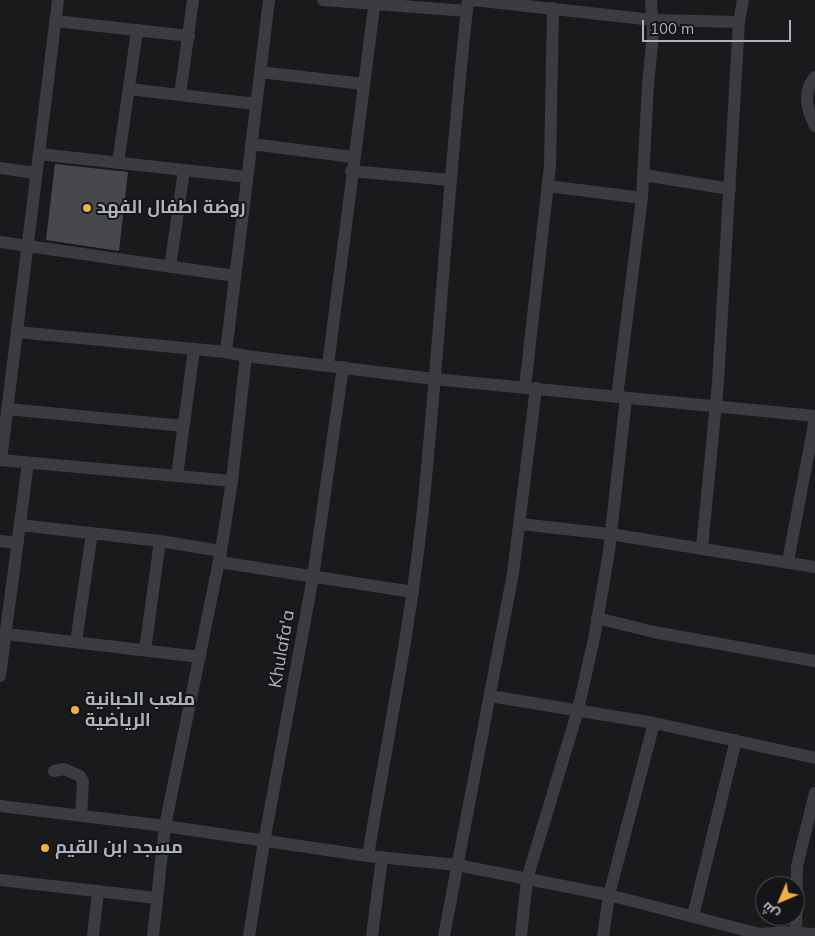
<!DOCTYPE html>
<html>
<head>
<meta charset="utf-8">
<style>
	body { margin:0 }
	#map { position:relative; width:815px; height:936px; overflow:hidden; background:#1a1a1c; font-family:Mulish,Cairo,sans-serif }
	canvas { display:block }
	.north { position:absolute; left:755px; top:876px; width:50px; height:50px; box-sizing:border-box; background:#151517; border:1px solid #525459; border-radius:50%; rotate:225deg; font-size:14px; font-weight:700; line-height:20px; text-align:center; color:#adb2bc }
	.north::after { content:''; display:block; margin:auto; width:18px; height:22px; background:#f2b03c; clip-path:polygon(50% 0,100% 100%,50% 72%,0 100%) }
	.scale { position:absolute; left:642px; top:20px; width:149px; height:22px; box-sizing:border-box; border:2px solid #adb2bc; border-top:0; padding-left:6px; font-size:15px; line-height:18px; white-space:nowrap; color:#adb2bc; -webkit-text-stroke:4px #151517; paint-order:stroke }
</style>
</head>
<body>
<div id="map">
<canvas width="815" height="936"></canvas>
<div class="north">ش</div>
<div class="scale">100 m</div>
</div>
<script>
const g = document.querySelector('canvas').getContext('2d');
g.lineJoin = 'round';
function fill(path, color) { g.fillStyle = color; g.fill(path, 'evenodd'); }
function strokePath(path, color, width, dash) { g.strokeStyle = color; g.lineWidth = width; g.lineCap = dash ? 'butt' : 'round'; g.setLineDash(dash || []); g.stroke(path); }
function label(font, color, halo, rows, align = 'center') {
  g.font = font + ' Mulish,Cairo,sans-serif'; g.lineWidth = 4; g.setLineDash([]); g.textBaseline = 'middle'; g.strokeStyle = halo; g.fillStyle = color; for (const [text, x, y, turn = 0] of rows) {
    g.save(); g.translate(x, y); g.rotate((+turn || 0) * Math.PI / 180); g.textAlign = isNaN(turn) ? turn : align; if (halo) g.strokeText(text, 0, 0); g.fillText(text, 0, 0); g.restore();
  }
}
fill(new Path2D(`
	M55,164L128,172L119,251L46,240Z`), '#47484c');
strokePath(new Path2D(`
	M323,0L467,11
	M473,0L653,20L739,22L718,382L702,548
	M55,21L189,36
	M739,22L743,0
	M260,72L363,84
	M815,77C802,91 807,110 815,126
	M129,89L256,104
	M180,95L193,0
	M251,144L353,157
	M39,154L247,177
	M118,163L137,31
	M0,168L36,173
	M351,171L450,180
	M644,175L730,189
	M548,186L642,198
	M0,242L235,276
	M170,267L184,170
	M17,332L226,352L246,356L434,379L815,416
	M226,352L269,0
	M328,365L375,0
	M525,387L550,166L553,8
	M617,397L642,198L648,84L653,34L651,0
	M7,409L184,426
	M0,460L232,481
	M1,460L58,0
	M177,476L194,349
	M520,524L610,534L815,567
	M20,525L160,541L221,551
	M0,541L18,543
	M788,561L815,419
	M219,562L413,592
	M597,618L654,632L815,661
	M6,634L200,657
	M76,642L92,533
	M145,650L160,541
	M0,676L28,463
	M490,696L654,723L815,758
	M54,771L64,769L80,776L83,782L81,816
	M0,806L165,826L368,856L457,865L609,895L760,934L785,932L815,934
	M368,856C387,740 411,625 423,509C440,340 449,169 468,0
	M0,880L157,898
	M693,916L736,740
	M796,933L797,866L815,793
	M93,936L98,891
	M153,936L165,826L221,551L232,481L246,356
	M249,936L264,842L313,577L343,367
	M372,936L382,857
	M444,936L513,573L536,388
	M521,936L527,879L578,710L595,634L609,551L626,398
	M603,936L609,895L654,723`), '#3b3c41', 12);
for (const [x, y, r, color] of [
	[87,208,5,"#f2b03c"],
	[75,710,5,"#f2b03c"],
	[45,848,5,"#f2b03c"]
]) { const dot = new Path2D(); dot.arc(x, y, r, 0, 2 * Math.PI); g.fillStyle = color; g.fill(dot); strokePath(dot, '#151517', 2); }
label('bold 18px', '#adb2bc', '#151517', [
	["روضة اطفال الفهد",97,208],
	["ملعب الحبانية",85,700],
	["الرياضية",85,721],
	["مسجد ابن القيم",55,848]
], 'left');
label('18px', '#adb2bc', '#151517', [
	["Khulafa'a",282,649,-80]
]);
</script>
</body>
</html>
